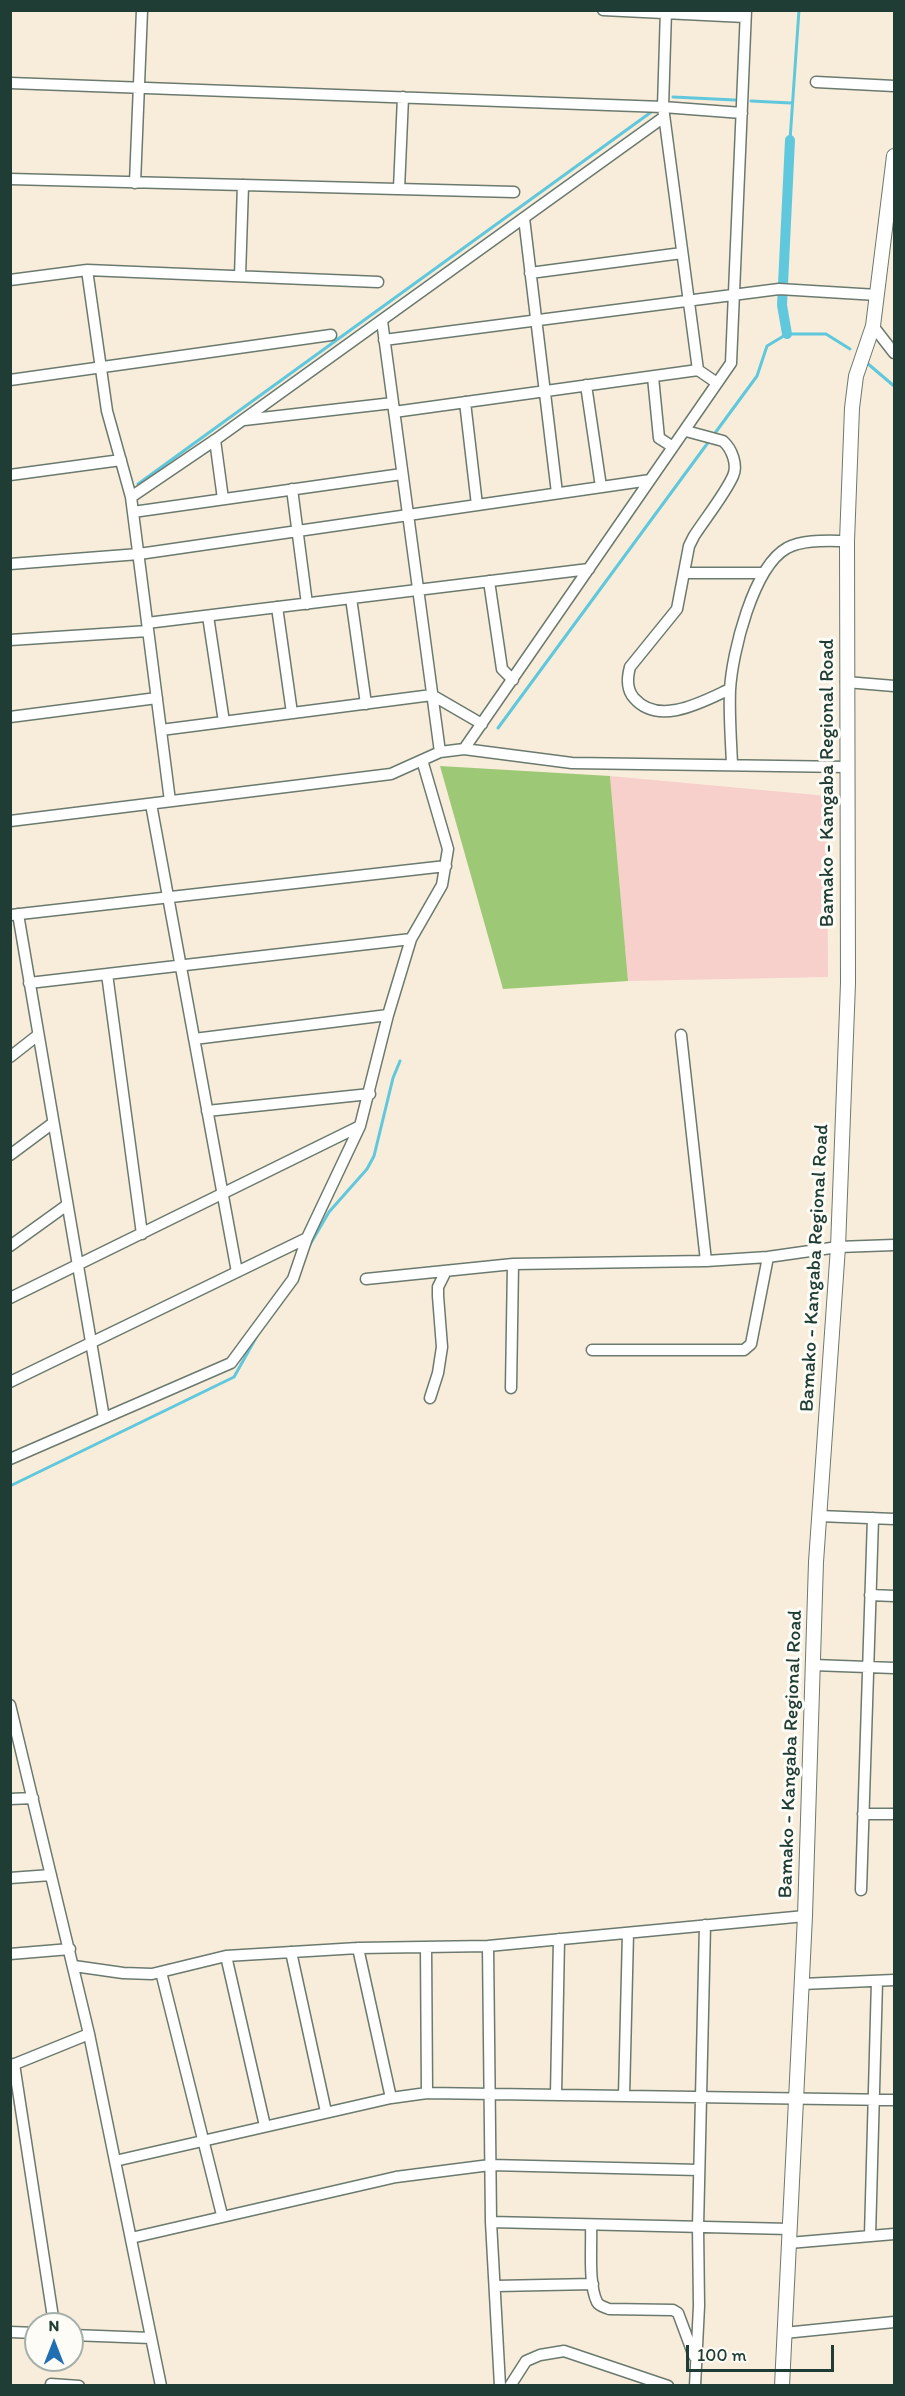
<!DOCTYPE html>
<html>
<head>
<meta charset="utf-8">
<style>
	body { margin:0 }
	#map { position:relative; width:905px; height:2396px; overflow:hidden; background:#f8ecda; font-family:Itim,sans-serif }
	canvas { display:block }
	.frame { position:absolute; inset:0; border:12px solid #1f3d34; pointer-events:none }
	.north { position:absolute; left:24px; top:2312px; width:60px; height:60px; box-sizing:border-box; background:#fdfcf7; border:2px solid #a4b0a9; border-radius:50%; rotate:0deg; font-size:16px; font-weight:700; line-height:24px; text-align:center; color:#1f3d34 }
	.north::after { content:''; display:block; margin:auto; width:21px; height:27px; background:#1f6fb2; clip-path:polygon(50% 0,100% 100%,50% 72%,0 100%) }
	.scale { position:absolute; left:686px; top:2345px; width:148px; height:27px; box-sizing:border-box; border:3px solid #1f3d34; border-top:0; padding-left:8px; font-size:18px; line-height:21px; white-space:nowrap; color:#1f3d34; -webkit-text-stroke:4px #fdfcf7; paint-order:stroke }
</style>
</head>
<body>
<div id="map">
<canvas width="905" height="2396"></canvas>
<div class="frame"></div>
<div class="north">N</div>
<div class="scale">100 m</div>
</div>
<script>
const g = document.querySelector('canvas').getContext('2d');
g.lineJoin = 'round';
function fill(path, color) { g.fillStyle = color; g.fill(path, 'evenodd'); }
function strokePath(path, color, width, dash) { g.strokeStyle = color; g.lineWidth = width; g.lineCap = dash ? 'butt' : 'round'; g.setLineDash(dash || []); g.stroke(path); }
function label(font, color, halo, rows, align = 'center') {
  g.font = font + ' Itim,sans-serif'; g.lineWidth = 6; g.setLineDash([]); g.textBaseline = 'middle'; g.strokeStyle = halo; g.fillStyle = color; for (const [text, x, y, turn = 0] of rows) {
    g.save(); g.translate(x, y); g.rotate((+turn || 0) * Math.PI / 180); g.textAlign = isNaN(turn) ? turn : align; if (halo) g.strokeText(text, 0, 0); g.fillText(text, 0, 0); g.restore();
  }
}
fill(new Path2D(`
	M610,776L827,796L828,977L628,981Z`), '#f7d0cc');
fill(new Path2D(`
	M440,766L610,776L628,981L503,989Z`), '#9dc875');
strokePath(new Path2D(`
	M673,97L735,100
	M751,101L791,103
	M790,140L799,10
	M867,363L894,386
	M138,484L654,110
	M498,728L757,376L767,346L787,334H826L850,349
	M308,1248L329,1212L367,1169L374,1156L393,1078L400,1061
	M10,1486L234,1377L257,1336`), '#60c8dd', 3);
strokePath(new Path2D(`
	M787,334L782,305L790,140`), '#60c8dd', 10);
const minor = new Path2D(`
	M603,10L745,17
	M666,10L663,107L698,370
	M816,82L894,86
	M10,83L663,107L742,113
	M10,179L514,192
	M135,183L142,10
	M399,189L403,97
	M524,218L557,493
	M87,270L107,411L131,497L170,801
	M530,273L682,253
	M240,276L243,185
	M10,280L87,270L378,282
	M382,321L440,752
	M873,326L894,353
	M384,340L779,289L877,295
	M653,377L659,438L673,447
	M10,380L331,335
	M586,385L601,487
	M465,402L477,505
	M394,412L698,370L717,383
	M244,420L393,403
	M686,431L723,441C732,449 738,465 733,476C725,494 705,519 694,536L689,546L677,609L630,667C627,678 626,689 634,698C659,727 704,701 730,689
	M215,440L223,499
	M10,475L121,460
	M292,489L307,604
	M131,497L215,440L664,117
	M133,512L402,474
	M10,564L139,554L650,480
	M685,573H763
	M489,581L502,669L513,680
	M351,598L366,704
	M277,607L292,713
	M208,616L224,722
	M147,623L589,569
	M10,640L148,631
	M846,682L894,686
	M10,717L157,698
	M161,730L432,695L482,724
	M464,749L731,363L746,10
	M732,764C731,740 729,715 730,690C732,653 753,567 787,548C804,539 828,541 847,541
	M151,804L237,1272
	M10,821L391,774L440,752L464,749L572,763L848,767
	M18,914L104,1418
	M11,915L446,866
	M107,974L142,1234
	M29,983L411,939
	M681,1035L706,1261
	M194,1039L388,1015
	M10,1057L38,1035
	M207,1111L370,1094
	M10,1155L53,1123
	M10,1246L67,1205
	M366,1279L513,1264L706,1261L768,1257L838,1247L894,1245
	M10,1298L360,1126
	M592,1350H744L751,1344L768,1257
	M10,1382L307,1238
	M511,1388L513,1264
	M430,1398L438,1373L442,1347L438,1296V1287L446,1271
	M10,1459L231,1363L293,1279L307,1238L360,1126L388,1015L411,939L442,885L448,849L422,760
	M819,1516L894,1519
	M870,1595L894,1596
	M813,1665L894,1668
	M10,1705L89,2034L161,2386
	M10,1799L33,1798
	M863,1814H894
	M10,1878L51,1875
	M861,1890L873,1518
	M488,1946L491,2222L500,2386
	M426,1947L427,2093
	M358,1948L391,2098
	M291,1952L326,2112
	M10,1954L70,1949
	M226,1956L265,2126
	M74,1966L123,1973L152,1974L226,1956L358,1948L488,1946L805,1916
	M161,1972L222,2215
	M802,1984L894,1980
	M14,2064L54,2324
	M10,2066L89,2034
	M556,2095L559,1939
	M624,2096L628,1933
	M115,2161L391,2098L427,2093L894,2100
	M491,2222L790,2229
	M591,2225C592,2245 588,2284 597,2302C599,2306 604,2307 609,2309L673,2310L678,2313L694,2356
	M870,2236L877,1981
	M131,2238L396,2177L490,2165L699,2170
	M789,2243L894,2234
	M496,2286L593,2284
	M10,2332L36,2333
	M784,2333L894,2322
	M72,2335L151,2338
	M51,2384L79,2386
	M510,2386L526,2361L540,2355L564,2351L668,2386
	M695,2386L699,2306L698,2227L705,1925`);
const tertiary = new Path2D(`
	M782,2386L805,1916L816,1562L838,1247L848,983L847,541L852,408L856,376L873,326L894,156`);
strokePath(minor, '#6b7a6e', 13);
strokePath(tertiary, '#6b7a6e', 16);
strokePath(minor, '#fff', 10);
strokePath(tertiary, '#fff', 14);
label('20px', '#1f3d34', '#fdfcf7', [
	["Bamako - Kangaba Regional Road",828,783,-90],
	["Bamako - Kangaba Regional Road",815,1268,-87],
	["Bamako - Kangaba Regional Road",791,1754,-88]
]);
</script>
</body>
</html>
